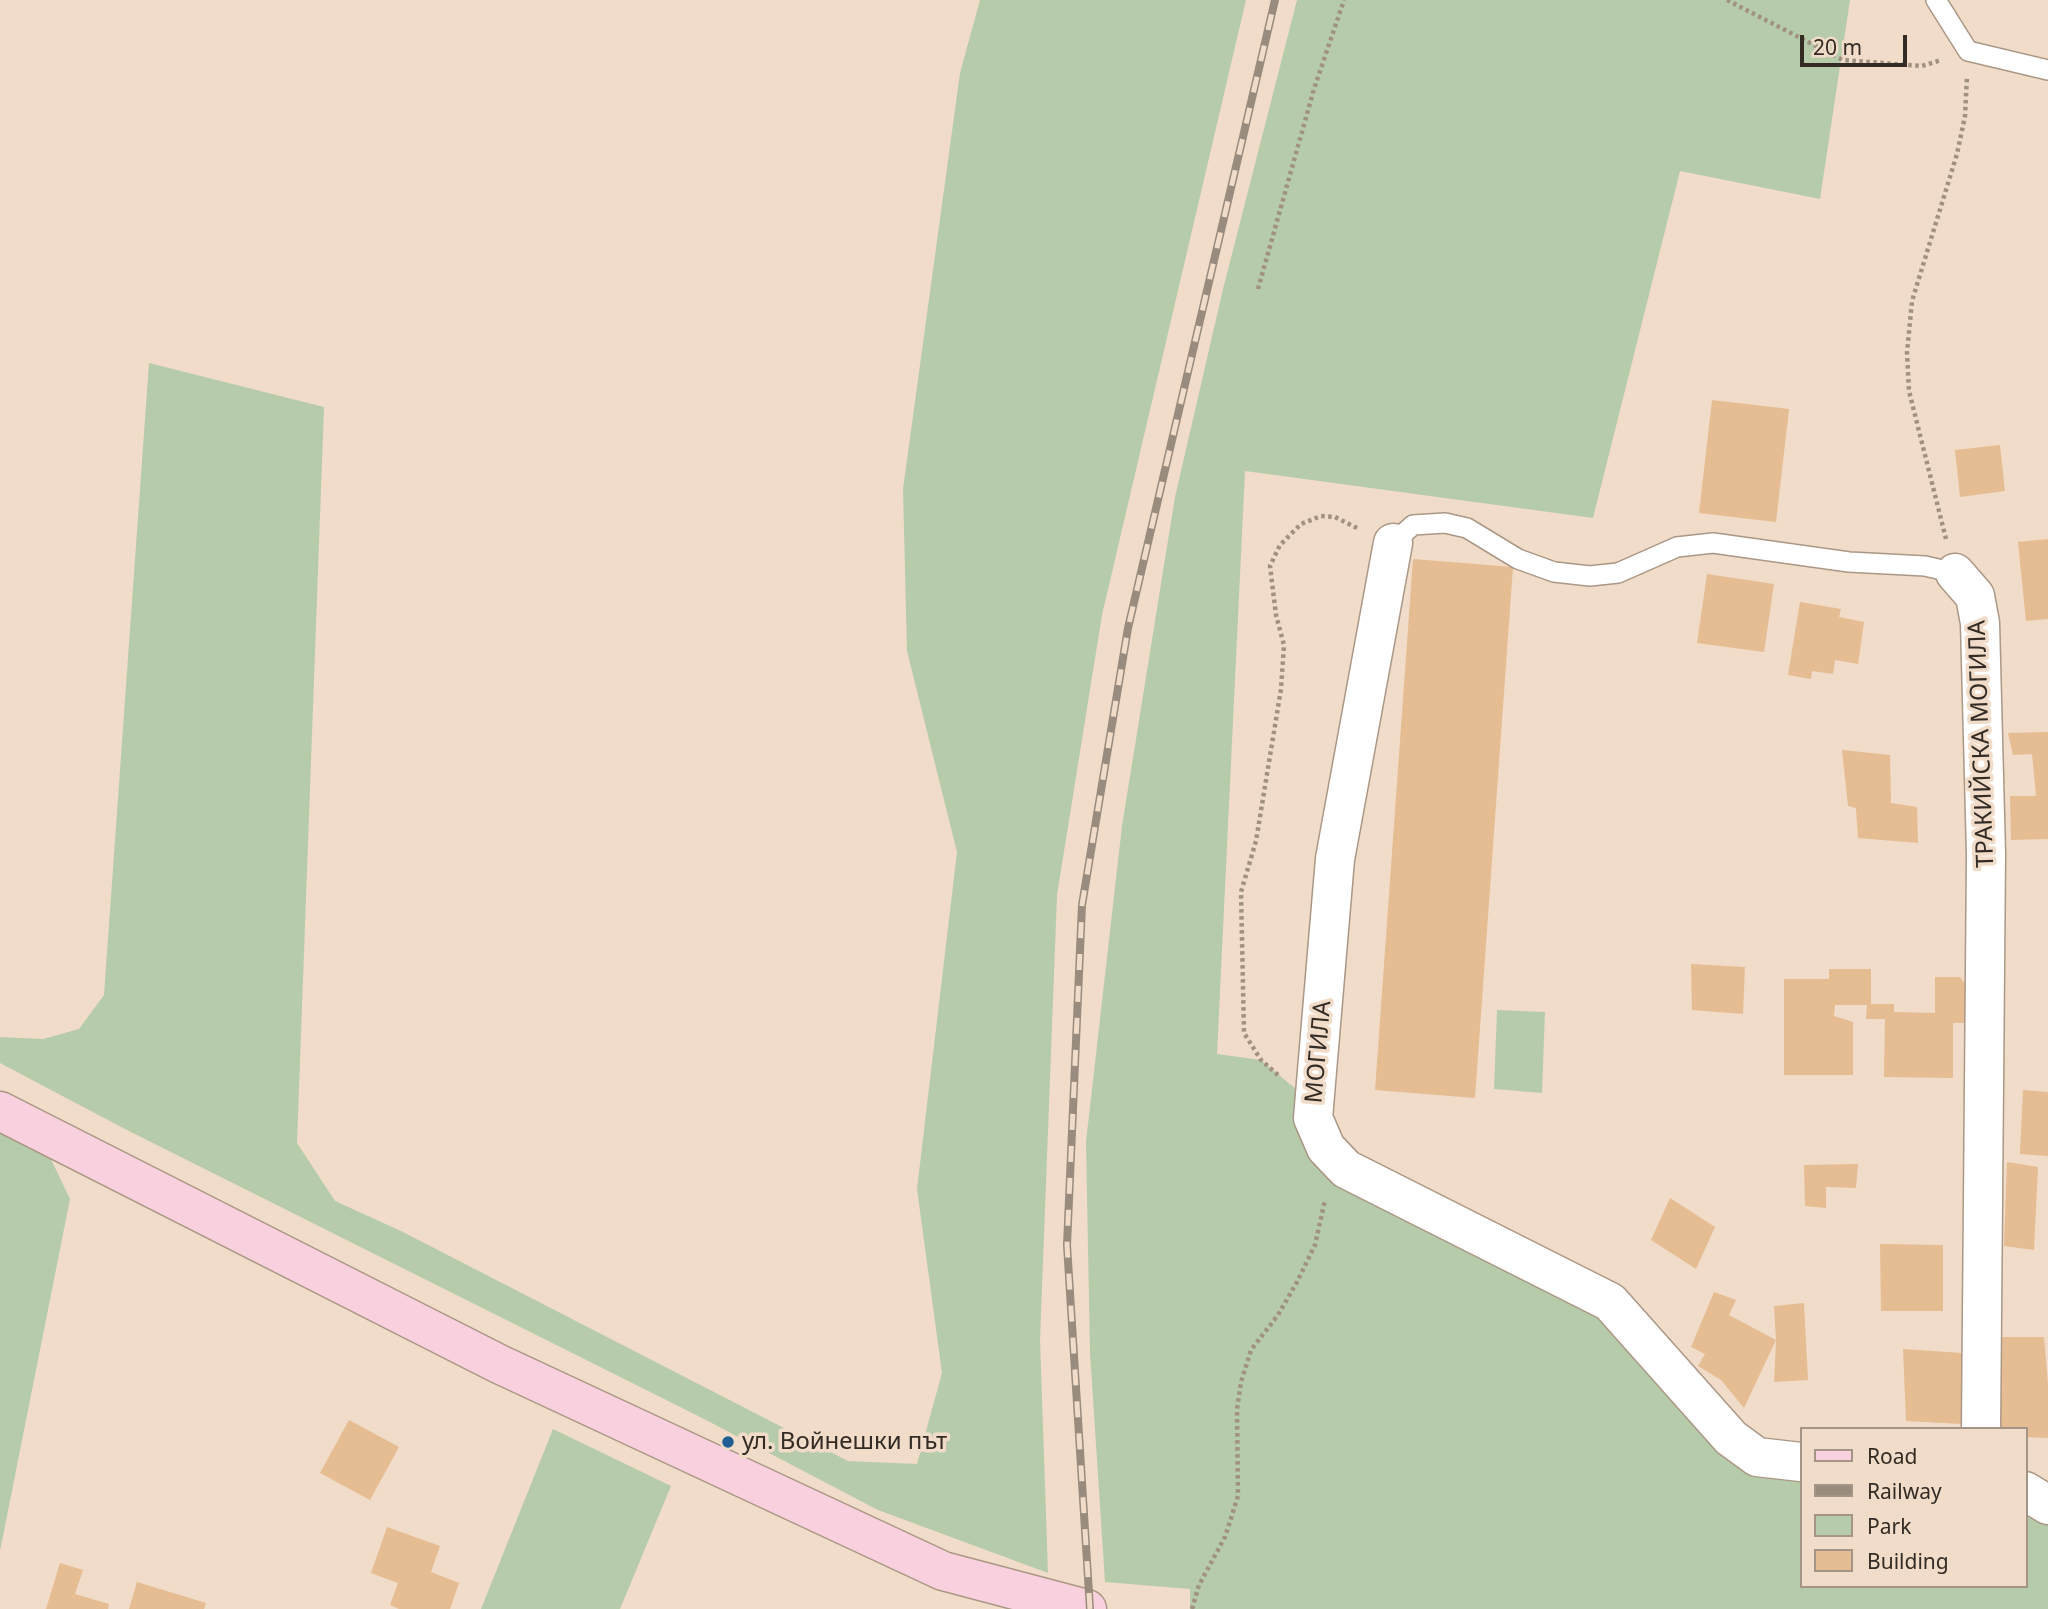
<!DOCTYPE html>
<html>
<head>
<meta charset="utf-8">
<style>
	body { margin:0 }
	#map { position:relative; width:2048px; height:1609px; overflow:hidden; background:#f0dcc8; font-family:"Noto Sans",sans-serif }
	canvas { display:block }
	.legend { position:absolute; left:1800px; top:1427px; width:228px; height:161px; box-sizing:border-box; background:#f0dcc8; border:2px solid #a49586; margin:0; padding:9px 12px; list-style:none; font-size:21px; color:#332b24 }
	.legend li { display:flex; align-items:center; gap:14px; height:35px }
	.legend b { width:35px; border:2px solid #a49586 }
	.scale { position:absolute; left:1800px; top:35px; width:107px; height:32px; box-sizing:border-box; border:4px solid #332b24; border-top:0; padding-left:9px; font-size:21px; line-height:24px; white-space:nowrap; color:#332b24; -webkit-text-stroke:5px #f0dcc8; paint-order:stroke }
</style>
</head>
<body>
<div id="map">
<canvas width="2048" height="1609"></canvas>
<ul class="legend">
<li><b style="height:9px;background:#f9d0dd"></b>Road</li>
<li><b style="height:9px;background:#998b7d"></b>Railway</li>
<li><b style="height:19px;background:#b6cbaa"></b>Park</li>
<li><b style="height:19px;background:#e6bc92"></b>Building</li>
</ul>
<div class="scale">20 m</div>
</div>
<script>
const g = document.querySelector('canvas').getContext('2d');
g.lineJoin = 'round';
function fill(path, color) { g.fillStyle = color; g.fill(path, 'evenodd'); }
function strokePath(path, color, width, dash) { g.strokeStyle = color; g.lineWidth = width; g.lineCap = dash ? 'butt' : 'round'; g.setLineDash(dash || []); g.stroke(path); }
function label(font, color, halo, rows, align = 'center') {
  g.font = font + ' "Noto Sans",sans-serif'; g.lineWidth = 7; g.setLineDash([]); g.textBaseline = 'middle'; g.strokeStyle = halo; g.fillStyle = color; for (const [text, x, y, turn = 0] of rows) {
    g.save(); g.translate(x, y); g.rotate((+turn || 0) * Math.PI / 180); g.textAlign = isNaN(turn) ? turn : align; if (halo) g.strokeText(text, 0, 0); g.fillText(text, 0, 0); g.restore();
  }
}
fill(new Path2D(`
	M980,0H1246L1102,615L1057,895L1040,1340L1048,1573L878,1510L706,1420L123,1128L0,1063V1037L43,1039L79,1029L104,995L149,363L324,407L297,1143L335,1201L401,1231L848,1461L917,1464L942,1373L917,1189L957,852L907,651L903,489L960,73Z
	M1297,0H1850L1820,199L1680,171L1593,518L1245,471L1217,1054L1261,1060L1314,1104L1326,1148L1610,1302L1731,1438L1801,1462V1586H2025V1491L2048,1505V1609H1190V1589L1105,1582L1090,1353L1086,1142L1122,826L1175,497L1223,289Z
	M1497,1010L1545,1012L1542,1093L1494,1089Z
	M0,1131L49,1155L70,1199L0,1551Z
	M553,1429L671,1486L620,1609H481Z`), '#b6cbaa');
fill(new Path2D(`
	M1712,400L1789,409L1776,522L1699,513Z
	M2000,445L2005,491L1960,497L1955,450Z
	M2048,539V619L2026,621L2018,542Z
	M1413,559L1513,567L1475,1098L1375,1090Z
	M1707,574L1774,584L1764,652L1697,643Z
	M1800,602L1841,609L1839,617L1864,622L1858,664L1835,660L1833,674L1812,671L1811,679L1788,675Z
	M2048,732V839L2011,840L2010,796H2036L2032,754L2013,755L2008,733Z
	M1842,750L1890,755L1891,803L1917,807L1918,843L1858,838L1856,808L1848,806Z
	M1691,964L1745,967L1743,1014L1692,1010Z
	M1829,969H1871V1004H1894V1012L1935,1013V977H1960L1971,992V1023H1953V1078L1884,1077L1885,1019H1866L1867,1005H1835L1834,1016L1853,1022V1075H1784V979H1829Z
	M2023,1090L2048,1092V1156L2020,1154Z
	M2007,1162L2038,1167L2034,1250L2004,1246Z
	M1858,1164L1856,1188L1826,1187V1208L1805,1206L1804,1165Z
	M1670,1198L1715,1227L1696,1269L1651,1240Z
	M1880,1244L1943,1245V1311H1881Z
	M1714,1292L1736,1300L1729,1315L1776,1340L1744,1408L1721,1380L1698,1366L1705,1354L1691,1347Z
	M1804,1303L1808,1380L1774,1382L1776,1340L1774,1306Z
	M1996,1337H2044L2048,1384V1438L2025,1437V1429H1999Z
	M1903,1349L1962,1353V1424L1906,1421Z
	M349,1420L399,1447L370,1500L320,1473Z
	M387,1527L440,1546L431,1572L459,1583L450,1609H399L390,1605L398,1583L371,1573Z
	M60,1563L83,1570L75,1594L109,1604L108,1609H46Z
	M137,1582L206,1603L204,1609H129Z`), '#e6bc92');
const lane = new Path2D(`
	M1936,0L1968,51L2048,70
	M1393,543L1413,525L1445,523L1467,528L1518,559L1554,572L1590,576L1618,573L1677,547L1713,543L1849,562L1925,566L1955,573`);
const street = new Path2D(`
	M1393,543L1335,859L1313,1118L1326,1148L1346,1169L1610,1302L1731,1438L1757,1457L1801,1462
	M1955,573L1975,596L1980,623L1986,854L1981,1429
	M2025,1491L2048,1505`);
const secondary = new Path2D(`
	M0,1111L499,1364L943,1571L1087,1609`);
strokePath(lane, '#ab9785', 22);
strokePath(street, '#ab9785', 41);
strokePath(secondary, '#ab9785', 41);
strokePath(new Path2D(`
	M1727,0L1843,60L1922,66L1941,60
	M1258,289L1314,89L1344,0
	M1946,539L1909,391L1907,353L1912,301L1957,154L1965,116L1967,77
	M1278,1075L1261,1060L1244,1033L1241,892L1256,841L1281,689L1284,645L1276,615L1270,566L1280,545L1301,524L1321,516L1335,517L1359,529
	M1192,1609L1199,1585L1225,1537L1238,1496L1237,1409L1241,1382L1251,1350L1278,1315L1297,1282L1315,1245L1325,1200`), '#a09182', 4.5, [3.5, 3.5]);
strokePath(lane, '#fff', 19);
strokePath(street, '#fff', 38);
strokePath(secondary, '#f9d0dd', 38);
const rail = new Path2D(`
	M1090,1609L1067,1245L1082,905L1128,628L1275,0`);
strokePath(rail, '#998b7d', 8);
strokePath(rail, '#f0dcc8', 5, [16]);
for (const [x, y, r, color] of [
	[728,1442,7,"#205e94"]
]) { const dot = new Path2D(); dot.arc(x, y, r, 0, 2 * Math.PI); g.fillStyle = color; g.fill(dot); strokePath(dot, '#f0dcc8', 2.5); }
label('24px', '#332b24', '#f0dcc8', [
	["ТРАКИЙСКА МОГИЛА",1982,744,-92],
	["МОГИЛА",1319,1052,-85]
]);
label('24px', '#332b24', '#f0dcc8', [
	["ул. Войнешки път",742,1442]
], 'left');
</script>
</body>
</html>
